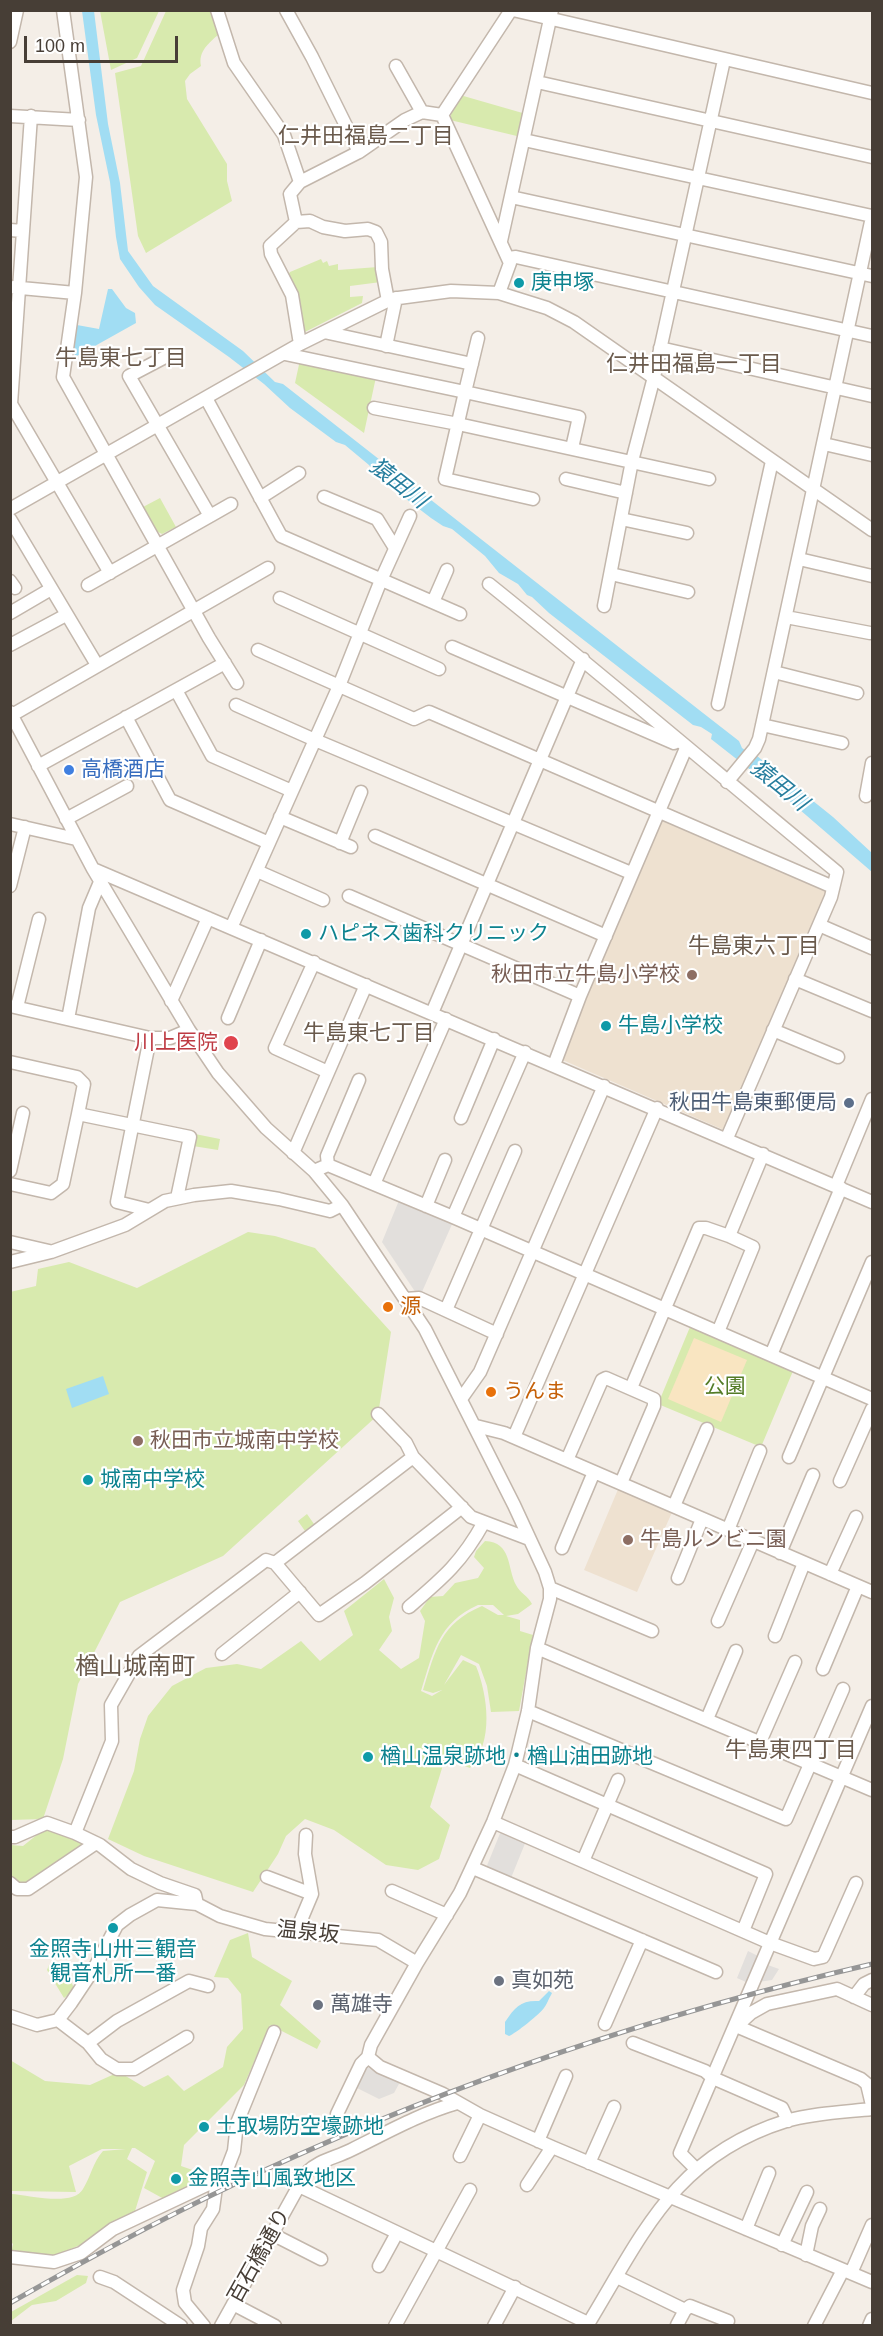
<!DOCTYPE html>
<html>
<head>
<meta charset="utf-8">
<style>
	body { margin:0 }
	#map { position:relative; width:883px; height:2336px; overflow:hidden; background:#f4eee7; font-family:Helvetica,sans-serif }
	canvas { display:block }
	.frame { position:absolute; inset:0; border:12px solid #473e36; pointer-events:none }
	.scale { position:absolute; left:24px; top:36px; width:154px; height:27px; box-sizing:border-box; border:3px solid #473e36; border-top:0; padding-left:8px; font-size:18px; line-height:21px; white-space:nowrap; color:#473e36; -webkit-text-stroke:4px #fff; paint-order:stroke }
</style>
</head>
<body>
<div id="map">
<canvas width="883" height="2336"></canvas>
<div class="frame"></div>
<div class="scale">100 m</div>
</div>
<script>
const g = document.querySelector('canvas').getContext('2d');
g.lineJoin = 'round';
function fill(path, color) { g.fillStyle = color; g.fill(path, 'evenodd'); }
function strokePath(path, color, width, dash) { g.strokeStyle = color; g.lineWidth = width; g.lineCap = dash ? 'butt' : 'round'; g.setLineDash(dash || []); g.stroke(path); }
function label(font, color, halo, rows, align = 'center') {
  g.font = font + ' Helvetica,"Noto Sans JP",sans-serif'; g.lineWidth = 4.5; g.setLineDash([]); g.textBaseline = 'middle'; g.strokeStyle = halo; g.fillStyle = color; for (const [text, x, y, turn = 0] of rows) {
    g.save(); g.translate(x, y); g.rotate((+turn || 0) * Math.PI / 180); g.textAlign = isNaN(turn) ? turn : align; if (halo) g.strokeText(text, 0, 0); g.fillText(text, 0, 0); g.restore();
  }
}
fill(new Path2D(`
	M660,820L827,892L724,1130L558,1058Z
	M619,1487L673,1510L637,1592L584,1570Z`), '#eee1d0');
fill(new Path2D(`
	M100,11H159L137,58L111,70Z
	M166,11H213L219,34C209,43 198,51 201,66L190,74L185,81L187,99L227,164V181L232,201L146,253L138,236L115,73L141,66Z
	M460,95L526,114L521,137L450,120L452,108Z
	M321,259L323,263L327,261L329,266L338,264V270L378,267L381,282L350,286V297L363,296L362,303L301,334L287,277L290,272Z
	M300,360L376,377L364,433L295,383Z
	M160,498L176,527L162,534L156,531L143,507Z
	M195,1134L220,1139L218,1150L193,1146Z
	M248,1232L275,1236L315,1248L391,1332L378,1415L223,1556L120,1602L78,1684L63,1759L43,1819L10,1820V1292L36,1286L38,1269L69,1262L137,1288Z
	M690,1327L793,1371L761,1447L658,1404Z
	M307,1514L314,1524L305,1531L298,1521Z
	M485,1541C512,1542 507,1568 516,1585C520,1593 528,1596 532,1604L518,1614L506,1616L520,1620V1631L533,1635L519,1711L491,1712L487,1686L479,1664L461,1655L444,1685L463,1660L476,1666C488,1696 494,1742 470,1768L454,1762L443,1765L430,1807L450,1825L439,1859L418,1870L386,1865L334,1830L305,1819L286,1836L278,1854L253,1892L144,1856L108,1839L134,1771L140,1739L148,1716L172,1686L206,1668L237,1664L261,1669L301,1641L320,1661L353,1635L344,1611L384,1579L394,1598L389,1617L392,1631L379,1650L401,1669L419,1658L425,1621L420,1611L430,1597L443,1596L455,1583L478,1578L484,1568L474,1557L476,1551ZM478,1605H493L504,1615H498L482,1606C440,1624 436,1649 423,1690L433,1693L442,1690L432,1696L421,1691C433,1653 438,1623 478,1605Z
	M43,1830H49L84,1843L83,1848L24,1885L11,1879V1845L23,1846Z
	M248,1933L252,1957L292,1981L280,2005L321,2041L317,2049L270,2025L244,2085L184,2145L181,2166L207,2175L205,2180H199L164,2199L144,2188L155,2161L135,2148H132L127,2159L147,2172L135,2211L108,2224L90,2241L51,2257L11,2253L13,2244L11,2242V2194C29,2195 73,2207 83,2189C91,2176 93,2162 103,2151L126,2149H102L69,2166L76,2192L11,2191L10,2060L45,2081L90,2085L119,2072L144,2087L168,2075L184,2091L223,2067L227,2047L243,2029L241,1994L228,1978L214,1977L230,1940Z
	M56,1962L62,1967L75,1989L64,1998L47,1970L49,1965Z
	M77,2275L88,2276L86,2283L56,2301L32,2305L11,2321V2312Z`), '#d8eaae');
fill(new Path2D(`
	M694,1338L747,1360L721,1422L668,1399Z`), '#f9e5c1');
fill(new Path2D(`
	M400,1198L453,1222L421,1294L416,1293L382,1242Z
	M501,1831L526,1841L511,1878L486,1868Z
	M748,1951L758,1956L746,1982L737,1978Z
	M765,1964L779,1969L772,1980L758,1982Z
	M367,2067L400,2082L394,2093L379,2099L357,2088Z`), '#e2dfdc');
fill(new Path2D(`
	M82,11H94L108,124L120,183L128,251L153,286L243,351L275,382L283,384L703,713L739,741L742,748L754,756H757L833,817L872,853V872L785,797L711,739L712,734L701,727L693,725L549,613L532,597L527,595L518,584L499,573L485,556L452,529L443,526L431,518L380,479L369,465L345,445L336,442L290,408L264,384L229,357L155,305L139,287L120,259L116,237L110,182L96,115Z
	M108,289H112L126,308L135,313L136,323L77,356L72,353L77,325L99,329Z
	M103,1376L109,1394L72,1408L66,1389Z
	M549,1991L552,1993L551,1995C548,2000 547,2004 544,2008C541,2013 515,2034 509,2036L505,2034V2022C515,2007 521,2000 539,2001Z`), '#a1ddf3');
const minor = new Path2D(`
	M63,10L86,177L75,293L63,377L209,638L237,683
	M217,10L234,63L284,135L300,182
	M286,10L312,57L359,152
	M513,10L872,93
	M10,42L17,10
	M396,66L422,112
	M537,82L872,157
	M10,116L79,120
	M31,116L11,404L110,573
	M524,140L872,216
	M511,197L872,276
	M296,222L310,221L323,227L345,231L368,229L376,232L381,242L382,269L388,301
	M10,230L23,231
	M501,241L552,10
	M508,258L516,257L872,336
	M10,287L75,293
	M499,293L510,263L442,115L511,10
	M324,332L472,364
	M478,338L465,392L579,417L572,448
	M300,344L292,295L271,254L270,246L296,222L290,194L300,182L359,152L405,120L422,112L442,115
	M386,346L396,298
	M660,348L872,396
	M285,354L465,392L445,479L533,499
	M206,398L281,536L460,614
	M374,408L458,424L709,479
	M824,444L872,455
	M566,479L626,493
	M324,497L377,519L395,548
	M260,498L299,473
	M10,509L300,344L391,299L451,291L499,293L547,308L574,322L872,530
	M210,516L231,504
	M10,519L97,665
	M621,519L687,533
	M799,559L872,576
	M611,574L688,592
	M10,581L15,588
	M489,584C606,678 721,776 837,872L831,897L727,1138
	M88,585L210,516L129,376L169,355
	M280,598L439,669
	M433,602L447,570
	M604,606L632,461L654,377L724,60
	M10,613L51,589
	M786,617L870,633
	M10,645L66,615
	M452,647L674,743
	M258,650L414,719L429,712L833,887
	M774,672L857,693
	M176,690L212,756L292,791
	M718,704L772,461
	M236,705L315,740L631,873
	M10,712L93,869L189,1030L218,1073L266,1128L314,1171L342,1205L425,1329L514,1505L545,1572L550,1588V1599L537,1648L528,1711L515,1765L493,1822L460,1893L417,1963L371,2045L368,2057L380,2067L443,2094L480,2115L552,2147L872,2282
	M12,715L268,568
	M126,717L170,800L269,843
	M762,725L842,743
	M38,766L225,663
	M727,782L755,748L759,739L872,217
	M866,796L872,763
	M280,817L351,847
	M66,819L127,786
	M10,824L76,839
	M375,836L606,936
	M340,843L361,792
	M93,869L872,1202
	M257,871L323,900
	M10,886L25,827
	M349,896L580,996
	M819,925L872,948
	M231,928L339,686L381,580L410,516
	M314,962L275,1048L328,1072
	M795,979L872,1011
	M171,1001L208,918
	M10,1006L150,1038H170L189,1030
	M17,1007L39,919
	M432,1013L583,659
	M228,1018L261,940
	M68,1019L89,908L100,882
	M773,1030L838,1057
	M10,1062L77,1077L84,1084L78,1114L190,1137L177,1198
	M554,1065L580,996L686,748
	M461,1118L494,1039
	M293,1153L366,985
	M328,1165L327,1156L359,1080
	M10,1171L23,1113
	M314,1171L328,1165L453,1217L872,1399
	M10,1184L51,1193L63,1184L78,1114
	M374,1184L446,1019
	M836,1186L872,1099
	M426,1206L445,1160
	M149,1210L117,1202L150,1038
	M453,1217L525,1052
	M10,1242L49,1251
	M10,1262L51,1252L125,1225L165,1201L194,1195L231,1191L279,1199L330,1211L342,1205
	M405,1299L419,1298L497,1334
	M446,1310L515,1151
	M718,1332L753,1247L729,1236L763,1154
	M771,1355L841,1188
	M631,1388L699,1228H706L729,1236
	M461,1399L480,1372L604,1086
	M378,1414L406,1443L413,1457L471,1517L529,1539
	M476,1426L504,1433L872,1592
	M514,1437L657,1108
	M789,1457L872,1262
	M567,1460L602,1380L606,1378L654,1399V1406L621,1483
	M840,1481L872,1409
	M674,1506L707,1429
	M728,1530L760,1451
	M562,1548L594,1472
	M780,1553L813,1475
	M275,1563L319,1615L365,1583L462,1507
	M830,1574L856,1517
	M678,1578L702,1519
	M550,1588L652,1631
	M409,1607C443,1578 462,1562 484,1522
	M718,1621L753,1541
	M775,1636L804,1563
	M537,1648L872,1790
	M222,1654L300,1592
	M823,1669L858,1586
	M528,1711L786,1819L843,1689
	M707,1719L736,1651
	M760,1742L795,1662
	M515,1765L766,1874L743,1931
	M493,1822L770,1943L814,1959L823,1957L825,1953L856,1883
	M75,1833L100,1845L131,1869L160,1883L195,1895L197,1904
	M10,1837H15L47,1823L75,1833L112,1741L111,1705L139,1656L266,1560L275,1563L413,1457
	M583,1861L618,1780
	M473,1868L716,1972
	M267,1877L312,1894
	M10,1883L17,1889H28L96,1843
	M392,1891L447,1915
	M296,1932L312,1894L305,1854L306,1835
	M854,1997L864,1984L872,1980
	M10,2016L37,2025L58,2020L71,2003L95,1967L117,1925L130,1915L157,1900L197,1904L220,1916L265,1929L378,1940L417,1963
	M58,2020L88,2043L101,2059L117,2069H134L187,2037
	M605,2024L642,1940
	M739,2024L751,2013L767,2004L837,1989L872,2005
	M736,2026L861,2079L867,2084L872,2105
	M88,2043L117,2021L189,1981L208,1986
	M633,2043L705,2071L713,2078L782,2108L788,2121
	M337,2114L361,2064L368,2057
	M538,2141L566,2076
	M460,2156L480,2115
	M589,2163L614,2107
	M696,2169L680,2153L872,1706
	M527,2185L552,2147
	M299,2186L588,2323
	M746,2229L769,2173
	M272,2234L321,2259
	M782,2245L807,2192
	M806,2255L812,2226L820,2209
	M10,2257L54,2262L81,2253L113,2229L217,2180
	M379,2266L397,2233
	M851,2273L872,2225
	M100,2277L114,2282L181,2326
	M617,2277L685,2310L677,2325L679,2326
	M233,2304L275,2326
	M685,2310L690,2306L728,2321
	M204,2326L185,2303L183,2290L198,2246L201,2228L213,2209L217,2180L225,2174L229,2164L234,2151L237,2123L274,2032
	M221,2326L306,2173C319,2160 335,2158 351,2150C386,2133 419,2114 457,2103
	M395,2326L470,2190
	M494,2326L515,2287
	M587,2326C643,2234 674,2156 786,2121C814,2113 844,2112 872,2109
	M814,2326L843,2270
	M869,2326L872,2319`);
strokePath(minor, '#c3b7ac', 15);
strokePath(minor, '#fff', 12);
const rail = new Path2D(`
	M10,2303C94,2255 179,2209 267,2169C461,2080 664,2012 872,1964`);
strokePath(rail, '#969696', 5);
strokePath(rail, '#fff', 3, [9]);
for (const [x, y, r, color] of [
	[519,283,6,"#0f9aa8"],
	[69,770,6,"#3f7fe0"],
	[306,934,6,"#0f9aa8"],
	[692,975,6,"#8d6e63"],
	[606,1026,6,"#0f9aa8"],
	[231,1043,8,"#e0444e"],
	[849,1103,6,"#5c6f8a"],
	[388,1307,6,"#e8710a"],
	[491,1392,6,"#e8710a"],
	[138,1441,6,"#8d6e63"],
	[88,1480,6,"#0f9aa8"],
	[628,1540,6,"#8d6e63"],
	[368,1757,6,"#0f9aa8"],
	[113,1928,6,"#0f9aa8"],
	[499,1981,6,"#6b7280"],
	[318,2005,6,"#6b7280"],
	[204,2127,6,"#0f9aa8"],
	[176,2179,6,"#0f9aa8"]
]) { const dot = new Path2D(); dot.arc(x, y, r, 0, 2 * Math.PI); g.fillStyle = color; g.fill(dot); strokePath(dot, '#fff', 2); }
label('21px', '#0d838f', '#fff', [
	["庚申塚",531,283],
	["ハピネス歯科クリニック",318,934],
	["牛島小学校",618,1026],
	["城南中学校",100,1480],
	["楢山温泉跡地・楢山油田跡地",380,1757],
	["金照寺山卅三観音",113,1950,"center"],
	["観音札所一番",113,1974,"center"],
	["土取場防空壕跡地",216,2127],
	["金照寺山風致地区",188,2179]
], 'left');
label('21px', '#366cbe', '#fff', [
	["高橋酒店",81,770]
], 'left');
label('21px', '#785e54', '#fff', [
	["秋田市立牛島小学校",680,975,"right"],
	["秋田市立城南中学校",150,1441],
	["牛島ルンビニ園",640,1540]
], 'left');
label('21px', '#be3a42', '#fff', [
	["川上医院",218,1043]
], 'right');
label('21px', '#4e5e75', '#fff', [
	["秋田牛島東郵便局",837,1103]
], 'right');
label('21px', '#c56008', '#fff', [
	["源",400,1307],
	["うんま",503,1392]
], 'left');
label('21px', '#537b26', '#fff', [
	["公園",725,1387]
]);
label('21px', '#473e36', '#fff', [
	["温泉坂",308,1933,6],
	["百石橋通り",260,2256,-61]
]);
label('21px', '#5b616d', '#fff', [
	["真如苑",511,1981],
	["萬雄寺",330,2005]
], 'left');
label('22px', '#6a5a4c', '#fff', [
	["仁井田福島二丁目",366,137],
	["牛島東七丁目",121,359],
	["仁井田福島一丁目",694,365],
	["牛島東六丁目",754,947],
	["牛島東七丁目",369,1034],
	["牛島東四丁目",791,1751]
]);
label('italic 22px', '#277e9e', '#fff', [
	["猿田川",398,484,38],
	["猿田川",779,786,39]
]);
label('24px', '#6a5a4c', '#fff', [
	["楢山城南町",135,1667]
]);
</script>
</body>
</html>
